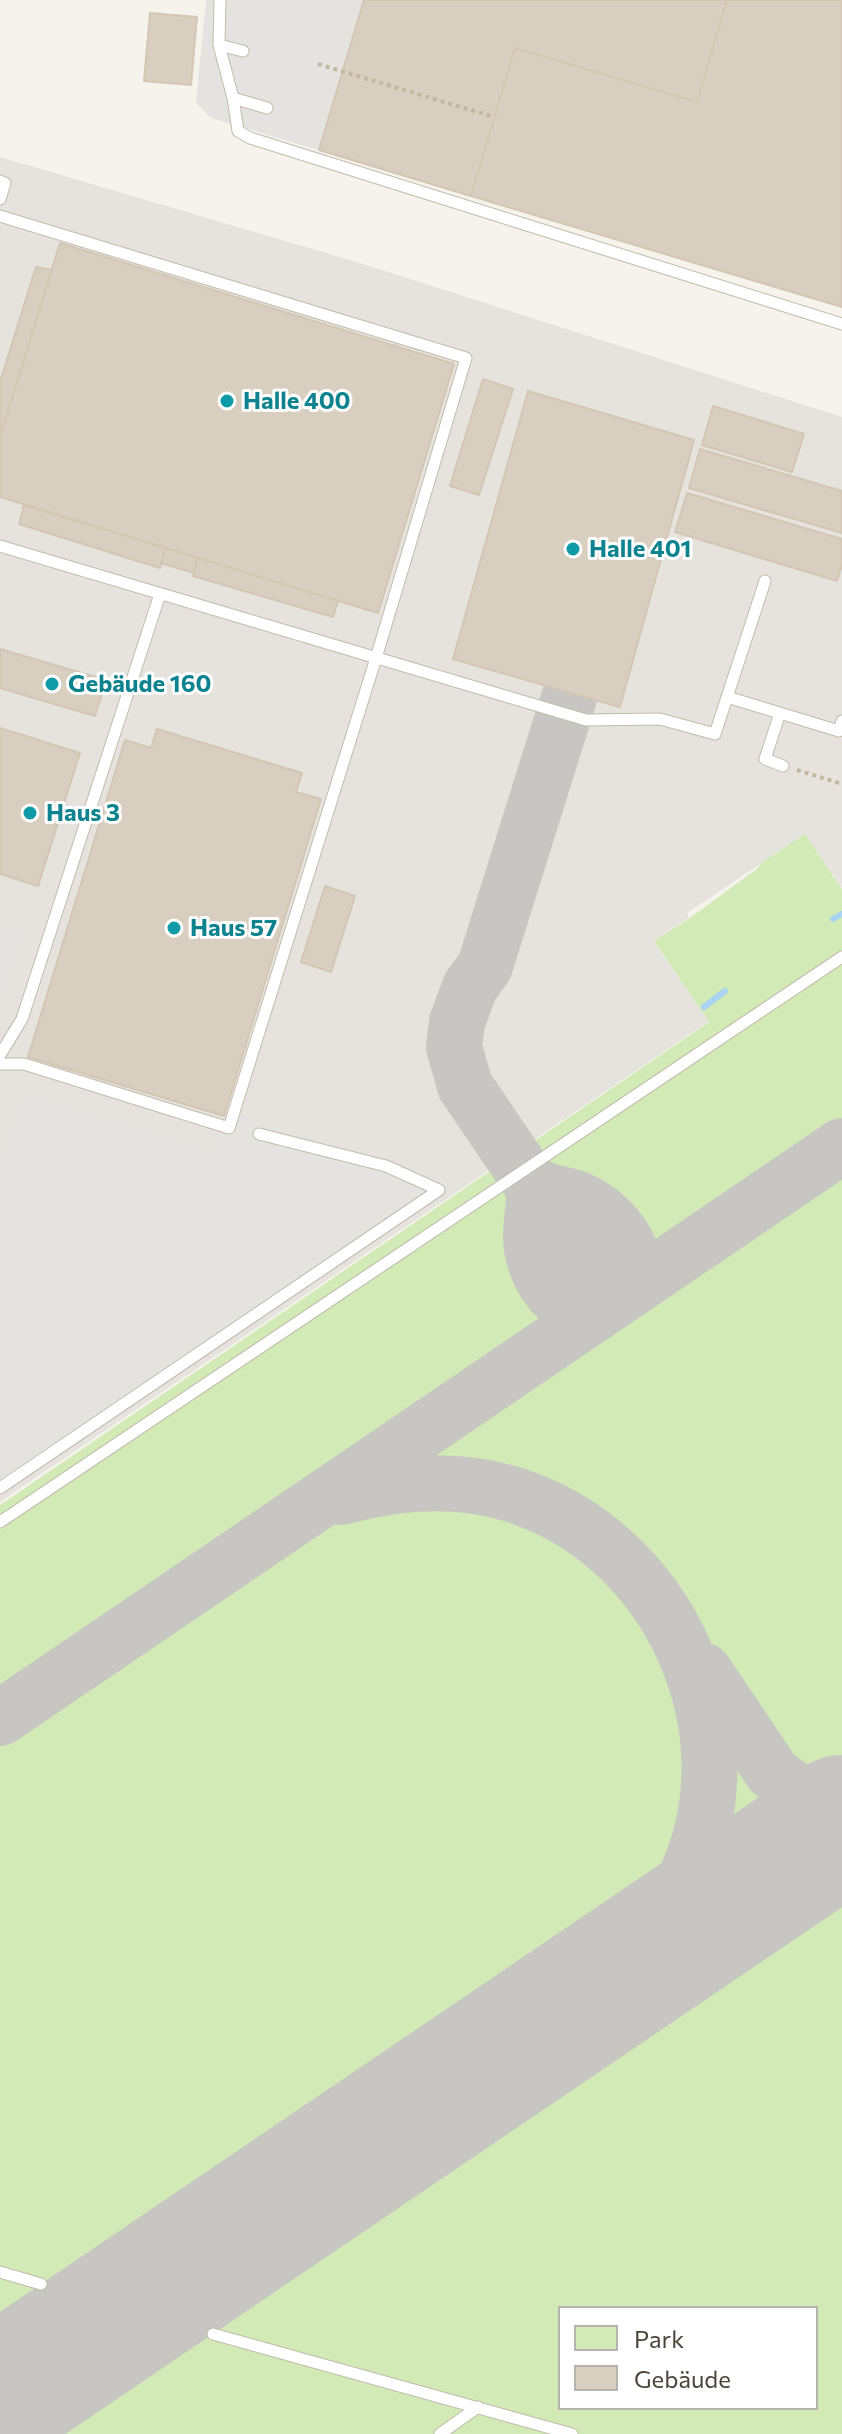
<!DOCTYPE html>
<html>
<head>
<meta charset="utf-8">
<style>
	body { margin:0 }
	#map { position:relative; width:842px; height:2434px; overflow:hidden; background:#f6f3ec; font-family:Commissioner,sans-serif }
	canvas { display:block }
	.legend { position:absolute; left:558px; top:2306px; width:260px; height:104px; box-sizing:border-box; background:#fff; border:2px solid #b7b4b0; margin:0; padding:10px 14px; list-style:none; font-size:24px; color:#4b4439 }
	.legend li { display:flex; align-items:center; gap:16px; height:40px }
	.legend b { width:40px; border:2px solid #b7b4b0 }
</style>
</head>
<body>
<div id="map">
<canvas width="842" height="2434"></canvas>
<ul class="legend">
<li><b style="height:22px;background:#d2eab5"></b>Park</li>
<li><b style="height:22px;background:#d8cfc1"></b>Gebäude</li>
</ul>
</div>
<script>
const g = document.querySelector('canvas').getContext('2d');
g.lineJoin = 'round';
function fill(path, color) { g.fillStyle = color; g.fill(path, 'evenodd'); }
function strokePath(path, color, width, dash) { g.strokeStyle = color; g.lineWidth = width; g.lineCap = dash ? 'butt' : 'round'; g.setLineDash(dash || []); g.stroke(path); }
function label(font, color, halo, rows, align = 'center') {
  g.font = font + ' Commissioner,sans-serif'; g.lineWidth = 6; g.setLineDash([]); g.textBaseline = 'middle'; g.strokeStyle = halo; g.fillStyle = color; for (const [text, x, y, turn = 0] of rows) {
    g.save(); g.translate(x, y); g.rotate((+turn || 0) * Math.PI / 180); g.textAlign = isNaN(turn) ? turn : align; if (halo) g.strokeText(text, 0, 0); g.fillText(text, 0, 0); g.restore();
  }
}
fill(new Path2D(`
	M0,157L360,263L842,417V888L805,834L687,913L689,918L653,941L709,1021L0,1502Z`), '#e6e2dd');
fill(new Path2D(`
	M805,834L842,889V2434H0V1505L709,1022L654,941L690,918L758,868L761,863ZM560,2308H816V2408H560Z`), '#d2eab5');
fill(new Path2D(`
	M206,0H727L471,196L211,118L196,103Z
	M0,921L27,930L0,1016Z
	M21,1089L213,1149L218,1132L235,1137L241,1116L461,1182L0,1496V1156Z`), '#e5e3e0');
strokePath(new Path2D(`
	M833,919L842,914
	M704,1007L725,991`), '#a9d4f2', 6);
strokePath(new Path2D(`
	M569,698L485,966L470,987L457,1022L454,1047L465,1086L592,1273L622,1286L638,1285
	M531,1183C551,1195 559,1192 578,1199C612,1214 641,1249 634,1287
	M532,1184C537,1201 531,1216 531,1234C530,1270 556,1312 594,1315
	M341,1497C396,1482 452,1477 508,1493C669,1540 758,1734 682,1885C657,1935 616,1970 574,2006
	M704,1671L772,1772C792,1791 814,1802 842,1803
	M0,1718L842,1146`), '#c8c6c3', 56);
strokePath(new Path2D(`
	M0,2395L842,1824`), '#c8c6c3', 138);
const building = new Path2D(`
	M364,0H727L697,102L515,48L471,196L319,150Z
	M727,0H842V307L471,196L515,48L697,102Z
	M150,13L197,17L191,85L144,81Z
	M60,243L454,364L378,613L0,497V437Z
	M36,267L52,270L0,437V382Z
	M483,379L513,389L479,495L450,486Z
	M528,391L694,440L620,707L453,659Z
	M713,406L804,434L792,472L702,445Z
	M700,449L842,491V533L689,488Z
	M687,493L842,539V565L837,581L675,532Z
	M24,505L166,548L160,568L19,524Z
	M166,548L198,558L194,573L161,563Z
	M198,558L338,601L333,617L193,576Z
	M0,649L106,680L95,716L0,688Z
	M0,728L80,753L38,886L0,874Z
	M157,729L302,773L296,792L321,799L224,1116L28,1057L125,740L151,748Z
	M325,886L355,896L331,972L301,962Z`);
fill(building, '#d8cfc1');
strokePath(building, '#d3c7b4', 2);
const service = new Path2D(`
	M220,0L219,45L233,98L238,131L250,138L842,324
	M219,45L243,51
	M233,98L267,108
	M0,181L5,183L0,199
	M0,216L466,358L376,658L229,1128L24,1064H0
	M0,546L586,720L660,719L715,734L765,581
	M727,697L839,731L842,721
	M780,713L765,759L783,766
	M0,1055L22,1019L160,594
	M0,1488L439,1190L386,1166L259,1134
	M0,1522L842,957
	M0,2272L41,2284
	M213,2334L572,2434
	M440,2434L478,2407`);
strokePath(service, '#c2bbae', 13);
strokePath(new Path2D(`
	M318,64L494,117
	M797,770L842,784`), '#c4b79f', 4, [4, 4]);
strokePath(service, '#fff', 11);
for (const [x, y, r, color] of [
	[227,401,8,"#0f9aa8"],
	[573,549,8,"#0f9aa8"],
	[52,684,8,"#0f9aa8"],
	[30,813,8,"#0f9aa8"],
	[174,928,8,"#0f9aa8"]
]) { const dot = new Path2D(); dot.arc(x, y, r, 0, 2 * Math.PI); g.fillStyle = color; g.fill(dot); strokePath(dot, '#fff', 3); }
label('bold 24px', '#0d838f', '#fff', [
	["Halle 400",243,401],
	["Halle 401",589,549],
	["Gebäude 160",68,684],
	["Haus 3",46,813],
	["Haus 57",190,928]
], 'left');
</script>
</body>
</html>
